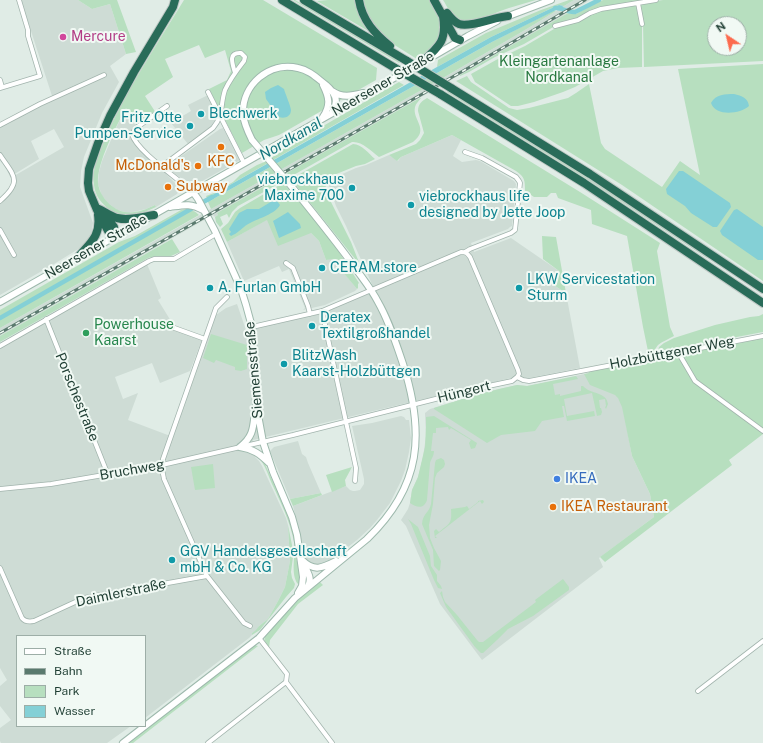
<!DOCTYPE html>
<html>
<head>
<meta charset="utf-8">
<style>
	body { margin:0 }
	#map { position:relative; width:763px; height:743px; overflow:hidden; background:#e0ece6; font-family:"Public Sans",sans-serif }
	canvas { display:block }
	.legend { position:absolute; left:16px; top:635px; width:130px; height:92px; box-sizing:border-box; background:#f1f9f4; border:1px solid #9daea7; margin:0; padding:5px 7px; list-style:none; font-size:12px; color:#1f3e33 }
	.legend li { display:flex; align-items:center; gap:8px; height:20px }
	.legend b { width:20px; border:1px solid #9daea7 }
	.north { position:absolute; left:707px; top:16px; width:40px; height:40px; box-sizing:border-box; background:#f1f9f4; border:1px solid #9daea7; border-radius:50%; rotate:325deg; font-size:11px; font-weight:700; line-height:16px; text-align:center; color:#1f3e33 }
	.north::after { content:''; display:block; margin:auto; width:14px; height:18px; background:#fc6b4e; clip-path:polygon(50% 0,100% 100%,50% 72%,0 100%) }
</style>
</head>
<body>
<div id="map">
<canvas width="763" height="743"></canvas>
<ul class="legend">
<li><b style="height:5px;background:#fff"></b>Straße</li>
<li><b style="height:5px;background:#5a7a6e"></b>Bahn</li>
<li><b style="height:11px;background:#b7dfbf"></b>Park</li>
<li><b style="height:11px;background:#84d0d6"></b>Wasser</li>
</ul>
<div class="north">N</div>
</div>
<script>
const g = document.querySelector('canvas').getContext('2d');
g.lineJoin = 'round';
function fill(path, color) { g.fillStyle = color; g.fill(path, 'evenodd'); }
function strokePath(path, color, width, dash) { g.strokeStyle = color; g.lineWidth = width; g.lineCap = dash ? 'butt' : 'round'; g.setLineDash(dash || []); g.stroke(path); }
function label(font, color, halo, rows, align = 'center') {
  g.font = font + ' "Public Sans",sans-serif'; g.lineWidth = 4; g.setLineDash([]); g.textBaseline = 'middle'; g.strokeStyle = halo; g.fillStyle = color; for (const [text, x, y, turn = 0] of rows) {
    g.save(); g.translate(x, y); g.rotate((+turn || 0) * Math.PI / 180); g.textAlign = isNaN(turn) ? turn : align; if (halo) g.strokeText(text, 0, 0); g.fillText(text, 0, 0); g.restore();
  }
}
fill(new Path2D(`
	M21,0H78L92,9L110,4L126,54L110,66L119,82L102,113L84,157L81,171L80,187L93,223L92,230L90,236L86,242L80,248L54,264L0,295V201L12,189L14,176L64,147L54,129L31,141L39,159L13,175L0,155V125L53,99Z
	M574,0H590L525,38L217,213L218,215L215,217L213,215L0,336V328L448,75L525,30Z
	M208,95L218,115L217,119L213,125L208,130L188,144L171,123L191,111L188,105Z
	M126,108L139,125L128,134L138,146L178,186L180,189L177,194L156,207L155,205L146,209L129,213L117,210L108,203L102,196L98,184L99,172L102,161L117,126Z
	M223,128L240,160L197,184L184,180L166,168L167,166L220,129Z
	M452,135L461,140L453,156L462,162L476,160L480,161L514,181L516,184L512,226L510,227L508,229L471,243L474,252L511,238L559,271L552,284L566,293L580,368L529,378L515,377L253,440L255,457L259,461L262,466L286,518L288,525L290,561L285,587L278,601L268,619L259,626L257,630L252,633V635L249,638L145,718V636H17V726H131L107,743H1L0,741V728L11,720L0,706V686L7,680L0,668V347L147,264L161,298L158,300L174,326L203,337L190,371L160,383L152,363L115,377L123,399L138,393L128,420L173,437L216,315L226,308L237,304L246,330L322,313L375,291L346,226L336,206L328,183L331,179L356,168L366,165L389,155L398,161L401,157Z
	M268,219L311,233L319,241L326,260L332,258L357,289L355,291L325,305L303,310L305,308L289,269L282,272L279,266L244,281L227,242Z
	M615,365L632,456L650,494L654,517L599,558L603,567L482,660L440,604L406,526L401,520L408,509L410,503L412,490L418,477L423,457L426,436L425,413L430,409L472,396L499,389L517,385L527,386L552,381L589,373L588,371Z
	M401,416L404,417L406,420H409L411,438L409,452L405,470L401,481L390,503L377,520L370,528L357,540L326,564L316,566L305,560L302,552L300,537L293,506L346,486L350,490L353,491H355L360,490L364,484V479L352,426L372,423Z
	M298,441L302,454L306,457L308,463L321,493L290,499L270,451L274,447Z`), '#cedcd5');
fill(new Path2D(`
	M78,0H117L136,52L126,54L110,4L92,9Z
	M184,0H263L377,68L376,80L279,135L264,140L242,153L209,89L227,80L231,71L225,50L205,58L199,45L165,59L173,77L145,96L156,113L139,125L126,108C116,127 97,162 98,183C99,192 105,201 112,206C125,217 141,212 155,205L156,207C142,214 125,220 110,210C102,204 95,196 94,185C91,170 99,155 104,141C125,92 156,46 184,0Z
	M293,0H295L400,62L399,63Z
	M328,0H356L370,32L317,1Z
	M361,0H430L439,14L442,26L440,37L428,53L417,59L393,44L371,23Z
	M443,0H536C527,3 518,5 509,8C495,12 470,27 456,18C450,14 447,6 443,0Z
	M569,0H574L564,6L559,5L552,8L491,37L437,67L438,60L486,33L541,10Z
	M603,0H649L614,6L555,26L524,44L495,57L469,72L460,76V75L568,13L572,14H576L592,5Z
	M663,0H763V61L644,67L643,24L641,6L642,3ZM715,24H739V48H715Z
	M636,5L640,20L642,24V67L618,68L603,71L575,87L563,92L534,102L518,106H511L475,82L471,74L496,60L525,46L554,29L562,25L600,11Z
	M553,11H556L525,30L448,75L211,209L208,202L492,42Z
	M763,64V281L622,185L456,81L467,76L471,82L509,108L517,110L529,108L568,98L576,93L589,84L601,143L605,149L662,187L680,161L700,175L678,69Z
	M399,82L404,85L207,198L206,196L214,193L233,182L240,175L257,165L262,163L276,155L280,151Z
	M448,91C535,144 622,199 708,257L707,258L587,179L447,92Z
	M420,98H421C419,101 416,103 415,107C412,120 430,129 413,142L379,157C371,151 362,141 352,142L290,177L287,173Z
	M427,98L580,192L660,243L657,251L670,327L674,336C669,339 663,341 658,345C655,349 653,353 649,356L643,327L627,236L592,224L591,210L558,198L556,193H551L547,197H534L525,191C525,181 525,177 516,171L452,135L401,157L397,161L389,155L416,144L420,140L424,133L418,111C418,104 422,101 427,98Z
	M353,144C362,144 369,154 375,159L365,164L356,166L329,177L327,179L325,184L331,202L351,242L360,265L291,179Z
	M279,178L282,182L238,206L232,212L229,218L227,214L220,217L223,224L220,227L216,222L215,217L218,215L217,213Z
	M283,183L291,192L295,195L333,243L359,283L358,284V288L357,289L332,259L326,260L319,241L311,233L278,246L267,220L227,242L221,229L228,223L235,212L240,208Z
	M186,209C192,210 195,211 199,215L0,328V310L119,242L135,236L181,210Z
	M542,236L556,237L566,293L552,284L559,271L543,259Z
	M172,239L180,252L171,256H156L148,258L0,342V336Z
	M763,314V332L658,352L659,347L664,343L674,338L715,325L750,317L759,316Z
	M211,334L247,345V369L241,371L235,370V367L216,360L214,363L203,358Z
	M763,338V429L695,379L683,357L684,355L686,353Z
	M675,355L678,356L680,359L693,381L763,433V434L729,460L732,465L605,562L600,557L654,517L650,494L632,456L622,407L618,398L615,395L590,385L584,374L589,373L588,371Z
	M576,376L578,379L553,384L555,395L560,394V396L581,391V386H583C591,395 606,391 608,404L606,409L605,407L606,406L605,399L599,400L600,408H601L602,412L601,415L597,416L592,393L564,399L567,416L594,411L595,416L567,421L564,406H562L564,417L542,421L535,431L501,435L487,443L434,409V408L472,396L499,389L517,385L527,386Z
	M434,416L477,443L475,448L471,449L469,443L471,440L451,428L449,430L448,427L436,428V433H433L431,451H434C434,456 431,459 430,463L427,500C424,509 417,508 410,503L412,490L418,477L425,447L426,427V417Z
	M258,457L262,459L265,464L289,517L293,529L296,546V558L300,572V583L298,584C290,575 296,554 294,542C290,521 281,503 272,484C268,475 265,464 258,457Z
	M441,458L444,460L445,464L444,467L437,473L435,478L433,504L429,525L430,538L434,548L441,561L440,570L439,571L434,566L433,550L422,524C423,513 429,513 431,504L435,463L436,460Z
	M213,464L215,488L195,490L191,467Z
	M352,467L345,480L346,486L332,492L326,475Z
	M321,493L322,495L293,506L290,499Z
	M483,500L484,502L482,504L480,501L435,536L437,538H435L434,531L436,529L439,532C450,523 452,524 451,509L465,507L467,506L469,509L478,502V501Z
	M408,519L418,527L430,556L431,566L437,575V581L441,586L442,589L438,588L434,580L411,524Z
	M288,525L292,545L293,557L291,572L292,578L295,584L294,588L286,597L260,630L252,635V633L256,630L259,626L268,619L278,601L285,587L290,561Z
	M563,579L569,587V590L533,616L508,629L497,640L483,653H481L475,647L446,607L440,593L442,591L443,597L445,602L457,615L477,640L479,642H483L536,602L535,600Z
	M320,582L323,585L298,604L270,640L269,648L264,642L265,636L299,599Z
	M254,645L258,646L133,743H127Z`), '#b7dfbf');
fill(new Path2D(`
	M559,5L564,6L492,42L208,202L207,198L437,67L491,37L552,8Z
	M278,85L284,89C285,93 291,107 291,110C291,117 284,119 279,117L266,99L265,92L271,88Z
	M734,94C742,96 748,98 749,106C740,114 716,117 711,103C716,94 725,94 734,94Z
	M679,171H683L730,203L731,207L717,227H713L691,213L685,206L667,194L666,189Z
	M274,200L277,201L280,205C274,216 253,219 244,227C242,228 241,230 239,231C237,233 233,235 231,236L229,234L231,232L229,229L239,213L247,209H259Z
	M737,209L763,227V260H758L722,235L720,231L734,210Z
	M288,212L300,224L301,228L279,238L273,221Z`), '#84d0d6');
strokePath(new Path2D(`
	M555,8C562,7 568,13 575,12L599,0
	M0,318L212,197`), '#84d0d6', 4.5);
const street = new Path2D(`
	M638,3L642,24
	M555,26L578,20L590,13L601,9L656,0
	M0,80L2,87
	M0,88L40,76L28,36V30L19,0
	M208,92L244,163
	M167,106L136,128L132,134C136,151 179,179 193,192
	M0,125L40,104L104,75
	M465,152L482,158L516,177L519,181L520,183L515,230L511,233L470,249L465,252
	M0,155C14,176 23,181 0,201
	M161,167L213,128C224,115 220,105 225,90C230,79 237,70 244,61L245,57L241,53C227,52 233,65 235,73
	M0,230L14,255
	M286,263L293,268L308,306L310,314
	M227,297L216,308L163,459L162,469L164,479L207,576L244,623L250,626
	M322,311L356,468L355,481
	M46,319L108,475
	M169,326L205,339
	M252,327L322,311L461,252C466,252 467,253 470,257L518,370L519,374L517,377
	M0,346L149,261L154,259H174L216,234
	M678,352L695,381L763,431
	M517,377L523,380L529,381L763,336
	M0,489L51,484L162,465L293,435L479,388L512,381L517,377
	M0,568L22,618C25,622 29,622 34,621L84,598L207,576
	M259,638L287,674L286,682
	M286,682L332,743
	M698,691L763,641
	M208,743L286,682`);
const secondary = new Path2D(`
	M506,17L551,0
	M430,58L468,36L497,21
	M332,91C342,98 351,96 363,93
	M323,117C331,105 329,97 323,85
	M252,140C248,132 244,124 243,114C242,85 269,61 298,68C309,70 317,78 326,85C335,93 339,100 333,111
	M193,192L198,199L215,231L241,289L246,305L252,327L253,340L256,404L263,442L273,472L292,517L297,535L303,577L302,586L298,593
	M170,207C184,205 190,203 203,210
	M0,302L417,65
	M240,447C254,436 253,427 255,411
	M240,447C253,449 260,454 269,463
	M302,560C314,572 322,568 336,561
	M303,562C306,571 313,577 308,586
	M123,743L259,638L295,598L367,539C422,486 425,433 403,364C396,343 389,321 378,302C372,290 363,279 356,269C336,241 314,214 292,187`);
const highway = new Path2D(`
	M282,0L395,68
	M304,0L407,61
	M359,0C362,20 375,34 390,46
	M434,0L455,38L460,40
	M447,13C450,17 454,22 459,24C469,28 495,17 508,16
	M422,62C440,46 447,40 443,16
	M451,88L590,174L763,289
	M440,94L584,183L763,303
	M99,209C105,212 111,216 117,218C129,221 142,217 154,215
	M104,214L114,227L115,236
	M115,236L108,231L97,210L89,191L88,183L89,169L98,143L110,116L134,72L173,7L175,0
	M78,257C90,243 101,236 98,215`);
strokePath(street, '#a2b4ad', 5.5);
strokePath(secondary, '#9eb9ad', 8);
strokePath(highway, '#c0c9c6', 10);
strokePath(street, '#fff', 4);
strokePath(secondary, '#fff', 6);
strokePath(highway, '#296c59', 8);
const rail = new Path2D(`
	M0,333L463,71L585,0`);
strokePath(rail, '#5a7a6e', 3);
strokePath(rail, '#f1f9f4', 1.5, [4.5]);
const secondaryBridge = new Path2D(`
	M252,140L292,187`);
const highwayBridge = new Path2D(`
	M407,61L451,88
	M395,68L440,94`);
strokePath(secondaryBridge, '#9eb9ad', 8, []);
strokePath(highwayBridge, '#c0c9c6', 10, []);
strokePath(secondaryBridge, '#fff', 6);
strokePath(highwayBridge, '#296c59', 8);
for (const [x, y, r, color] of [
	[63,37,4,"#d1479c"],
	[201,114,4,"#0f9aa8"],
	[190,126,4,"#0f9aa8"],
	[221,147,4,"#e8710a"],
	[198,166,4,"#e8710a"],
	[168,187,4,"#e8710a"],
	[352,188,4,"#0f9aa8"],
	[411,205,4,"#0f9aa8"],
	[322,268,4,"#0f9aa8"],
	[210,288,4,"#0f9aa8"],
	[519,288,4,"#0f9aa8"],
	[312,326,4,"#0f9aa8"],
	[86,333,4,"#2e9e5b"],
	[284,364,4,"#0f9aa8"],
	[557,479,4,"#3f7fe0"],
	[553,507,4,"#e8710a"],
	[172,560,4,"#0f9aa8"]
]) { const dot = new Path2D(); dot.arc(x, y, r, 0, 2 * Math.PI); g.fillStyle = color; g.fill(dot); strokePath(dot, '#f1f9f4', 1.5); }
label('14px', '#b23c85', '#f1f9f4', [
	["Mercure",71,37]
], 'left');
label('14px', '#27783f', '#f1f9f4', [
	["Kleingartenanlage",559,62],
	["Nordkanal",559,78]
]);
label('14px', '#1f3e33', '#f1f9f4', [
	["Neersener Straße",383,84,-30],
	["Neersener Straße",96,247,-30],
	["Holzbüttgener Weg",672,353,-11],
	["Siemensstraße",254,370,-95],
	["Hüngert",464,392,-14],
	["Porschestraße",77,397,68],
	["Bruchweg",132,470,-10],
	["Daimlerstraße",121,593,-12]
]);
label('14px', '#0d838f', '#f1f9f4', [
	["Blechwerk",209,114],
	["Fritz Otte",182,118,"right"],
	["Pumpen-Service",182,134,"right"],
	["viebrockhaus",344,180,"right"],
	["Maxime 700",344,196,"right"],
	["viebrockhaus life",419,197],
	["designed by Jette Joop",419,213],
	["CERAM.store",330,268],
	["LKW Servicestation",527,280],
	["Sturm",527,296],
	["A. Furlan GmbH",218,288],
	["Deratex",320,318],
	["Textilgroßhandel",320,334],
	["BlitzWash",292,356],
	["Kaarst-Holzbüttgen",292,372],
	["GGV Handelsgesellschaft",180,552],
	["mbH & Co. KG",180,568]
], 'left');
label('14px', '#c56008', '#f1f9f4', [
	["KFC",221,162,"center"],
	["McDonald's",190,166,"right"],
	["Subway",176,187],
	["IKEA Restaurant",561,507]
], 'left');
label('14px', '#27864d', '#f1f9f4', [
	["Powerhouse",94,325],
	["Kaarst",94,341]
], 'left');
label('14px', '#366cbe', '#f1f9f4', [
	["IKEA",565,479]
], 'left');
label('italic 15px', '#15767e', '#f1f9f4', [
	["Nordkanal",291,139,-30]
]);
</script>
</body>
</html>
